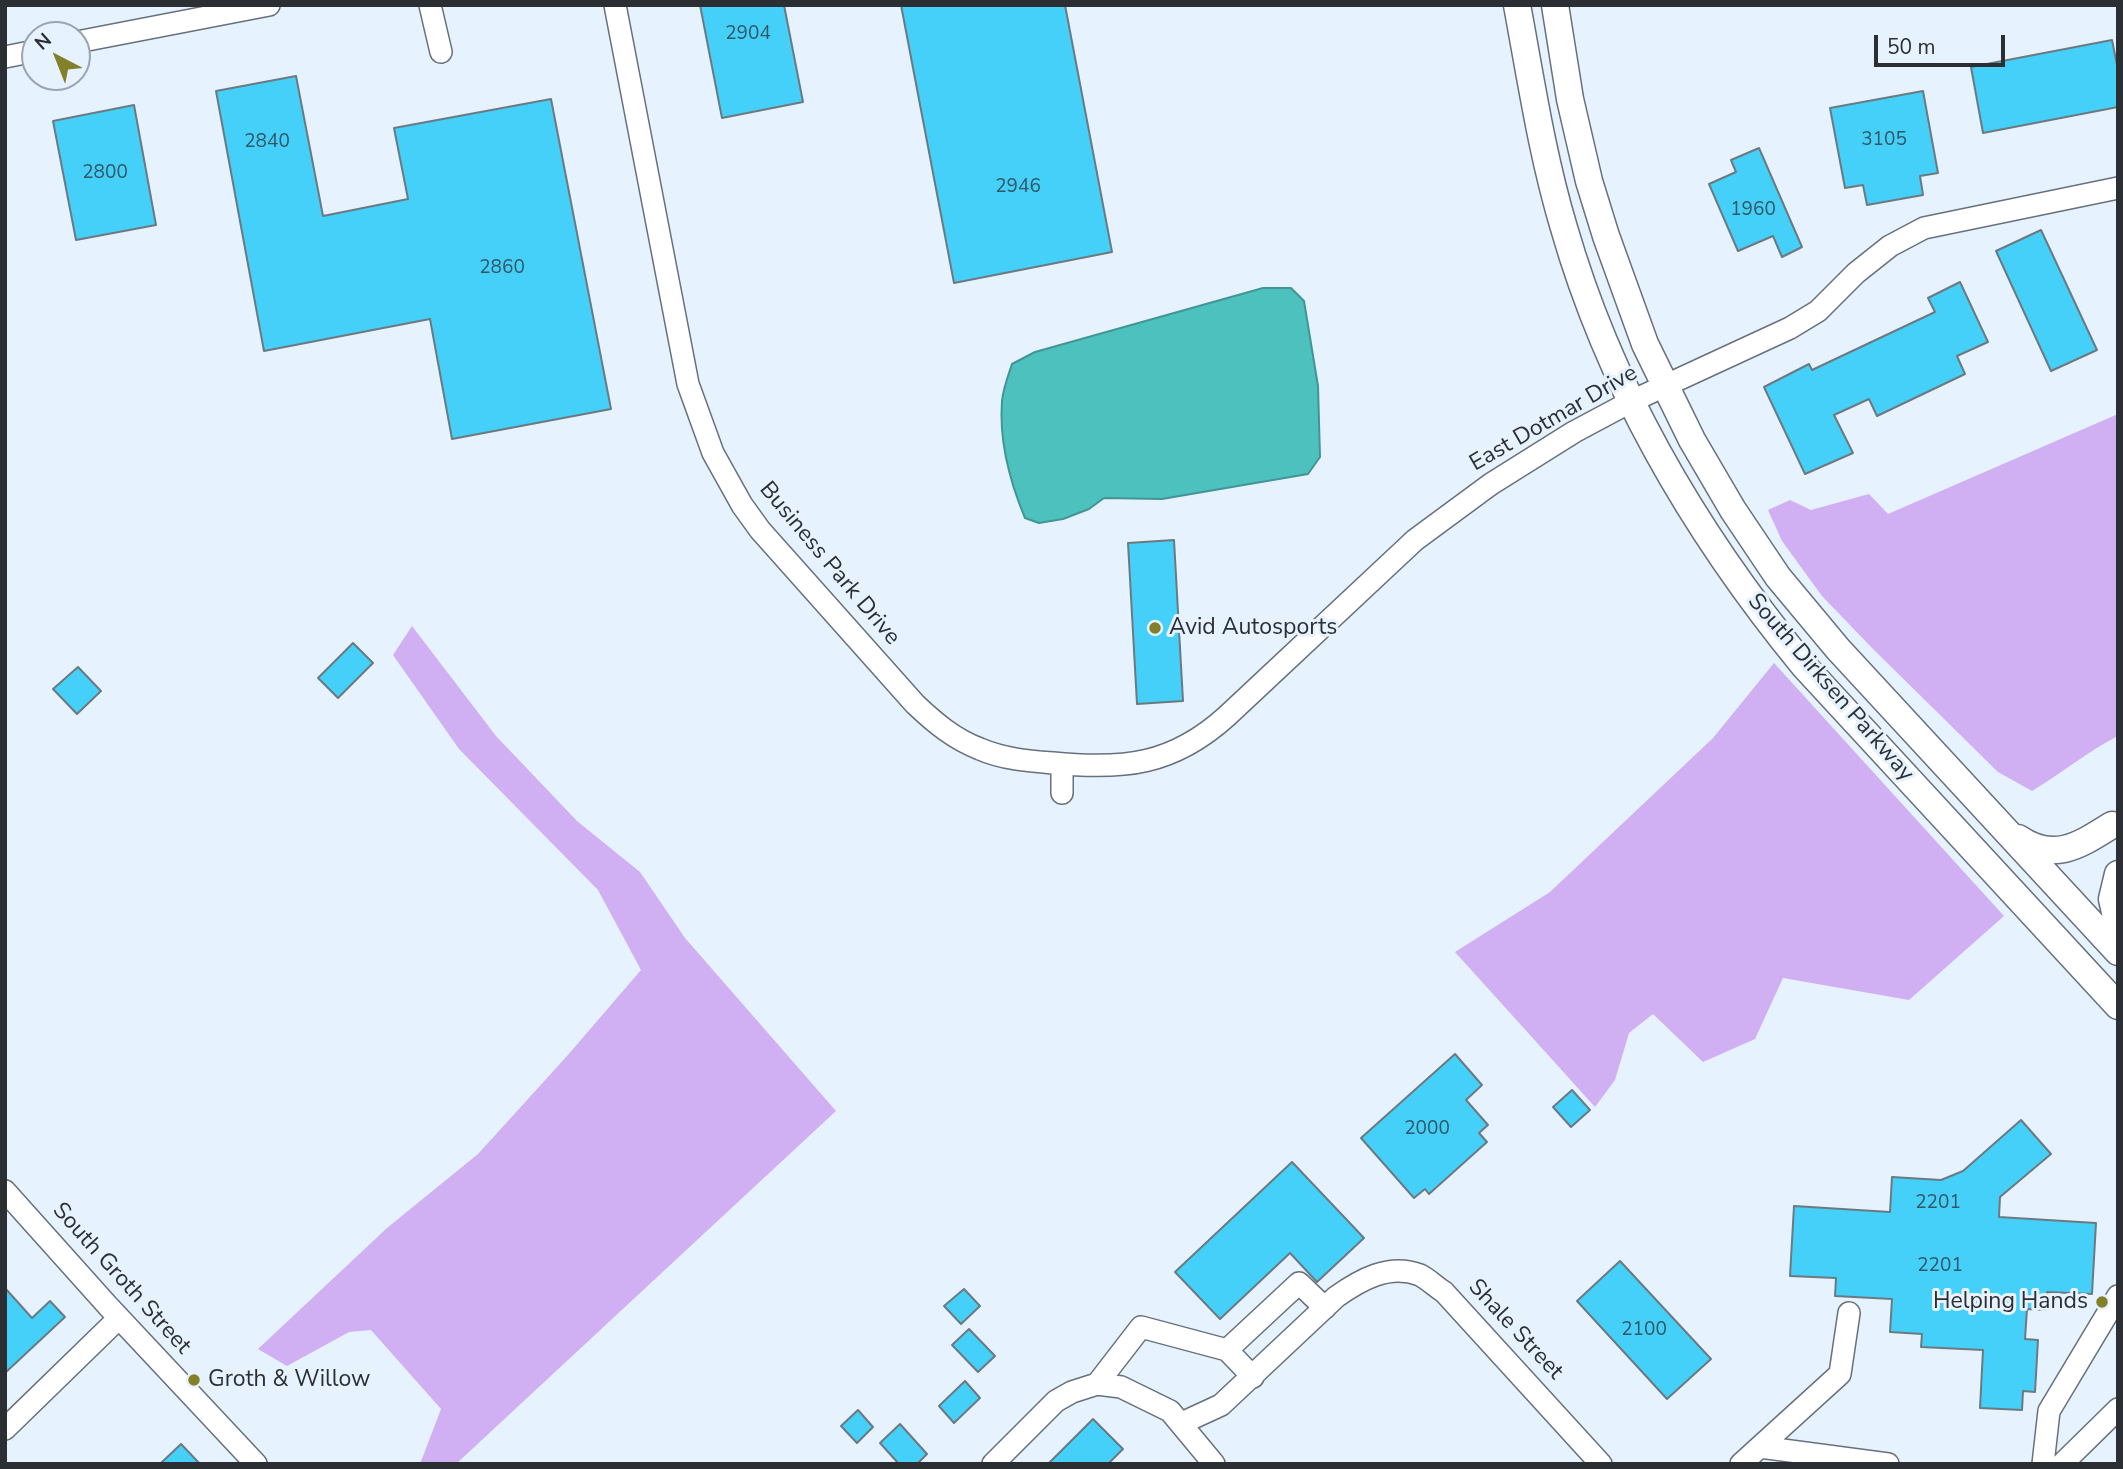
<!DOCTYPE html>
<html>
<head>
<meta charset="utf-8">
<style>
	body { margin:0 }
	#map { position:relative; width:2123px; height:1469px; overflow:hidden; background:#e7f2ff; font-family:"Nunito Sans",sans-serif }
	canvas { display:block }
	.frame { position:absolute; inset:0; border:7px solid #2b2f34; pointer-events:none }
	.north { position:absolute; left:21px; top:21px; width:70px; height:70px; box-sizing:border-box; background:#e7f2ff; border:2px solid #9ca4ae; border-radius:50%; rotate:318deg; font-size:19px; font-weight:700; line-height:28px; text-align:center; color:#2b2f34 }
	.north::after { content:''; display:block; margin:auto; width:24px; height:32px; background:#828028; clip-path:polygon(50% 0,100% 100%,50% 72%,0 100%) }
	.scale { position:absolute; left:1874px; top:35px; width:131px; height:32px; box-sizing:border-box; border:4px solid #2b2f34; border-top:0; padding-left:9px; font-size:21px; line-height:24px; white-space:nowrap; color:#2b2f34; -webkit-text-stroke:5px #e7f2ff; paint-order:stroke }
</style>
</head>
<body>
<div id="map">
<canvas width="2123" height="1469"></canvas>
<div class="frame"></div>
<div class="north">N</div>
<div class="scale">50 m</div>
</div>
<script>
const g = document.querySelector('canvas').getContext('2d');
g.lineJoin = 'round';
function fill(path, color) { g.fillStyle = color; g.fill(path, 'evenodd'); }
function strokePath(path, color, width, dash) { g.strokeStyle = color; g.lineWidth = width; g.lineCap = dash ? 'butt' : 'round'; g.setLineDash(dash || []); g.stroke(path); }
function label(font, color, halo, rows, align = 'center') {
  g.font = font + ' "Nunito Sans",sans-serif'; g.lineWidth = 6; g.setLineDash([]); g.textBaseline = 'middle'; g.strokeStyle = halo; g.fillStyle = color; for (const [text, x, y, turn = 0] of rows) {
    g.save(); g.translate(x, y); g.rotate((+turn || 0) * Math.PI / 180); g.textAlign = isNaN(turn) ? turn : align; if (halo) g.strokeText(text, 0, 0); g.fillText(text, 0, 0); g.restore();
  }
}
fill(new Path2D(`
	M2118,414V736C2088,751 2061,774 2032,791L1998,772L1873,649L1822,596L1782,541L1768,510L1790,500L1811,510L1869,494L1888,514Z
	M412,626L496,736L577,821L640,872L685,938L836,1111L456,1464H420L441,1409L371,1330L349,1332L287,1366L258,1349L387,1228L478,1154L567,1056L641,970L598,890L459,749L393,655Z
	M1774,663L2004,916L1909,1000L1783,978L1755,1039L1703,1062L1653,1014L1629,1033L1615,1080L1595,1107L1455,952L1550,892L1713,738Z`), '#d1aff3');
const water = new Path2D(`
	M1263,288H1291L1304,301L1318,386L1320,457L1308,474L1162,499L1104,498L1089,509L1063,519L1039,523L1025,518C1010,482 999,440 1002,401C1003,389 1008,376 1012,364L1035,352Z`);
fill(water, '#4dc1be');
strokePath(water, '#439595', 2);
const building = new Path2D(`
	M700,5H784L803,102L722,118Z
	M901,5H1065L1112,252L954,283Z
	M2112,40L2118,70V107L1983,133L1971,67Z
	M296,76L323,216L408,199L394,128L551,99L611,409L452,439L430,319L264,351L216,91Z
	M1923,91L1938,173L1920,176L1923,195L1867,205L1863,185L1845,188L1830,108Z
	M134,105L156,225L76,240L53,121Z
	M1759,148L1802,247L1782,257L1773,236L1738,251L1709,184L1736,172L1731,160Z
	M2041,230L2097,350L2051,371L1996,251Z
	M1960,282L1988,342L1957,356L1965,374L1877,416L1869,399L1834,415L1853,453L1805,474L1764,387L1809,364L1812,370L1935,312L1928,298Z
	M1174,540L1183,701L1137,704L1128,543Z
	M353,643L373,663L338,698L318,678Z
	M78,667L101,691L77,714L53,689Z
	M1455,1054L1482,1085L1466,1100L1488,1125L1479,1133L1487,1142L1429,1194L1425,1189L1414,1198L1361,1138Z
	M1572,1090L1590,1110L1571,1127L1553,1107Z
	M2021,1120L2051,1154L2000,1197L1999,1217L2096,1223L2092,1294L2047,1292L2046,1310L2027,1309L2025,1339L2038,1340L2035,1392L2023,1391L2022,1410L1980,1408L1983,1350L1921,1347L1922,1334L1890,1332L1892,1299L1835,1296L1836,1278L1790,1276L1794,1206L1890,1212L1892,1177L1941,1180L1963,1171Z
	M1292,1162L1364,1238L1317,1282L1290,1253L1220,1319L1175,1272Z
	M1620,1261L1711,1359L1667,1399L1577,1301Z
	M5,1288L32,1318L50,1301L65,1317L5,1373Z
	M964,1289L980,1306L961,1324L944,1306Z
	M969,1329L995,1356L978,1372L952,1345Z
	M965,1381L980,1398L954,1423L939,1406Z
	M858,1410L873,1427L857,1443L841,1426Z
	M1093,1419L1123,1449L1108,1464H1048Z
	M900,1424L927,1454L917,1464H899L880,1443Z
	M181,1444L200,1464H160Z`);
fill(building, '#45d0f9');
strokePath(building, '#6b7a80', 2);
const minor = new Path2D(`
	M430,5L441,52
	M615,5L688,384L713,453L742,505L760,530L915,704C935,723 954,739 980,749C1003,759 1028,761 1053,763C1124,770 1173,765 1227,716L1415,540L1491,484L1574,432L1632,401L1790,328L1818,311L1856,273L1890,246L1924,228L2118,188
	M77,42L269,5
	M5,57L35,51
	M1062,793V764
	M5,1191L108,1306L256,1464
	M1253,1377L1227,1350L1299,1283L1325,1308
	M1097,1384L1141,1327L1227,1350
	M1182,1423L1221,1405L1336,1297C1360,1280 1389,1263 1420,1275C1428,1279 1436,1287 1444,1292L1601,1464
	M5,1429L119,1318
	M1760,1447L1888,1464
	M993,1464L1056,1401L1072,1392L1097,1384L1121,1387L1170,1411L1214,1464
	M1741,1464L1840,1374L1849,1313
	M2043,1464L2049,1411L2118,1296
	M2062,1464L2118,1409`);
const major = new Path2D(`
	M1517,5C1531,80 1542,155 1564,228C1611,391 1698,537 1805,667L2118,1006
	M1555,5L1570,99L1589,181L1606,236L1645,344L1692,440L1733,510L1778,577L1838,649L2118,952
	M2018,838C2054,863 2080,845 2112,825
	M2118,874L2112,899L2118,926`);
strokePath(minor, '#67717c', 24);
strokePath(major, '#67717c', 29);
strokePath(minor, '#fff', 21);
strokePath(major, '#fff', 26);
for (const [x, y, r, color] of [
	[1155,628,7,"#828028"],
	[2102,1302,7,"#828028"],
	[194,1380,7,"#828028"]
]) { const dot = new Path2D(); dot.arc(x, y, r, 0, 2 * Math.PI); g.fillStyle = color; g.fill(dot); strokePath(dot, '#e7f2ff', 2.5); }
label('19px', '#325765', null, [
	["2904",748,34],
	["3105",1884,140],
	["2840",267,142],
	["2800",105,173],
	["2946",1018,187],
	["1960",1753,210],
	["2860",502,268],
	["2000",1427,1129],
	["2201",1938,1203],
	["2201",1940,1266],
	["2100",1644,1330]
]);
label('23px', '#2b2f34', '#e7f2ff', [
	["East Dotmar Drive",1554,419,-30],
	["Business Park Drive",829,564,50],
	["South Dirksen Parkway",1830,688,49],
	["South Groth Street",121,1279,48],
	["Shale Street",1515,1330,47]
]);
label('23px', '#2b2f34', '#e7f2ff', [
	["Avid Autosports",1169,628],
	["Helping Hands",2088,1302,"right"],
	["Groth & Willow",208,1380]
], 'left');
</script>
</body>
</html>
